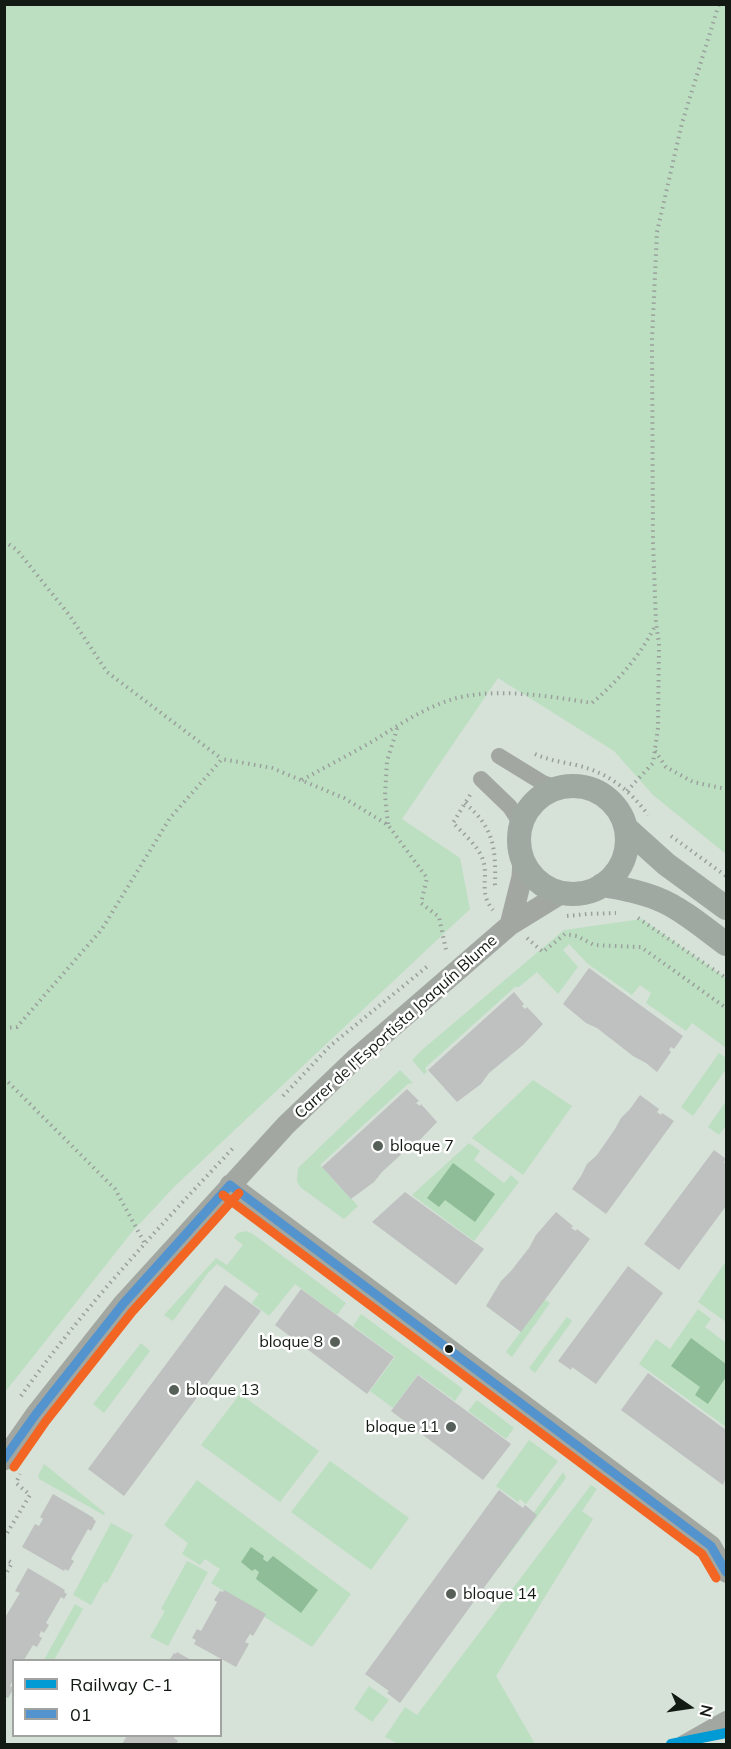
<!DOCTYPE html>
<html>
<head>
<meta charset="utf-8">
<style>
	body { margin:0 }
	#map { position:relative; width:731px; height:1749px; overflow:hidden; background:#d6e1d8; font-family:Mulish,sans-serif }
	canvas { display:block }
	.frame { position:absolute; inset:0; border:6px solid #131a13; pointer-events:none }
	.legend { position:absolute; left:12px; top:1659px; width:210px; height:78px; box-sizing:border-box; background:#fff; border:2px solid #a1a3a1; margin:0; padding:8px 10px; list-style:none; font-size:18px; color:#131a13 }
	.legend li { display:flex; align-items:center; gap:12px; height:30px }
	.legend b { width:30px; border:2px solid #a1a3a1 }
	.north { position:absolute; left:659px; top:1677px; width:60px; height:60px; -webkit-text-stroke:4px #fff; paint-order:stroke; rotate:103deg; font-size:16px; font-weight:700; line-height:24px; text-align:center; color:#131a13 }
	.north::after { content:''; display:block; margin:auto; width:21px; height:27px; background:#131a13; clip-path:polygon(50% 0,100% 100%,50% 72%,0 100%) }
</style>
</head>
<body>
<div id="map">
<canvas width="731" height="1749"></canvas>
<div class="frame"></div>
<ul class="legend">
<li><b style="height:8px;background:#009ad5"></b>Railway C-1</li>
<li><b style="height:8px;background:#5393ce"></b>01</li>
</ul>
<div class="north">N</div>
</div>
<script>
const g = document.querySelector('canvas').getContext('2d');
g.lineJoin = 'round';
function fill(path, color) { g.fillStyle = color; g.fill(path, 'evenodd'); }
function strokePath(path, color, width, dash) { g.strokeStyle = color; g.lineWidth = width; g.lineCap = dash ? 'butt' : 'round'; g.setLineDash(dash || []); g.stroke(path); }
function label(font, color, halo, rows, align = 'center') {
  g.font = font + ' Mulish,sans-serif'; g.lineWidth = 5; g.setLineDash([]); g.textBaseline = 'middle'; g.strokeStyle = halo; g.fillStyle = color; for (const [text, x, y, turn = 0] of rows) {
    g.save(); g.translate(x, y); g.rotate((+turn || 0) * Math.PI / 180); g.textAlign = isNaN(turn) ? turn : align; if (halo) g.strokeText(text, 0, 0); g.fillText(text, 0, 0); g.restore();
  }
}
fill(new Path2D(`
	M5,4L726,5V854L653,795L614,751L498,678L402,819L460,858L470,909L174,1187L132,1232L5,1392Z
	M642,919L726,978V1048L692,1023L686,1031L646,1003L651,993L640,985L632,995L588,964L569,944L563,950L578,967L558,994L537,972L519,987H515L425,1068L427,1072L424,1074L412,1060L423,1049L564,930Z
	M719,1053L726,1058V1069L693,1116L681,1107Z
	M400,1070L413,1083L408,1084L320,1165L358,1206L344,1219L300,1187L297,1181L298,1168Z
	M533,1080L572,1106L523,1175L472,1138Z
	M726,1101V1126L719,1135L708,1127Z
	M469,1143L480,1151L474,1160L504,1183L511,1175L519,1182L474,1241L412,1195Z
	M246,1231L253,1234L346,1303L337,1315L295,1284L269,1316L252,1303L259,1294L217,1264L208,1273L173,1321L164,1315L216,1258L227,1265L243,1245L234,1238L238,1233Z
	M726,1261V1322L698,1302Z
	M544,1299L550,1303L512,1357L506,1352Z
	M698,1309L711,1319L705,1327L726,1343V1427L639,1364L656,1339L670,1349Z
	M361,1314L463,1389L455,1401L418,1374L393,1408L370,1391L395,1357L353,1326Z
	M567,1317L572,1321L535,1373L529,1368Z
	M141,1343L150,1351L104,1413L93,1404Z
	M240,1394L319,1451L280,1502L201,1445Z
	M477,1400L514,1428L506,1439L468,1411Z
	M529,1440L558,1461L526,1504L520,1499L518,1502L496,1486Z
	M330,1461L409,1518L371,1570L291,1512Z
	M44,1464L105,1513L104,1515L39,1479L38,1476Z
	M563,1472L566,1478L499,1568H494Z
	M197,1480L351,1594L312,1647L211,1583L220,1569L205,1559L200,1565L182,1554L188,1543L164,1525Z
	M591,1485L597,1489L582,1511L593,1519L496,1676L535,1744H398L385,1737L405,1707L417,1715Z
	M111,1523L133,1535L107,1583L104,1582L91,1605L73,1595Z
	M187,1561L208,1572L168,1646L150,1637L165,1611L161,1609Z
	M75,1604L83,1609L54,1660H44Z
	M369,1686L389,1700L372,1722L354,1709Z`), '#bcdfc1');
fill(new Path2D(`
	M453,1163L495,1194L475,1222L445,1200L439,1207L427,1198Z
	M691,1338L726,1364V1377L708,1404L695,1395L700,1387L671,1366Z
	M251,1547L264,1556L263,1559L267,1562L273,1556L318,1590L301,1613L256,1579L259,1572L255,1569L252,1571L241,1562Z`), '#8fbd97');
fill(new Path2D(`
	M589,968L683,1036L674,1049L671,1047L669,1050L671,1052L657,1072L646,1063L633,1056L597,1028L586,1023L563,1004Z
	M514,992L524,1004L522,1006L525,1009L527,1007L543,1024L523,1045L489,1073L481,1084L457,1102L428,1070Z
	M407,1089L419,1101L416,1103L420,1106L421,1104L437,1122L417,1143L407,1149L382,1172L374,1182L351,1199L322,1167Z
	M640,1095L659,1109L657,1112L661,1115L662,1113L674,1121L606,1214L572,1189L581,1176L587,1164L597,1155L615,1129L621,1118L630,1109Z
	M714,1150L726,1159L724,1162L726,1164V1206L679,1270L644,1244Z
	M405,1192L484,1249L456,1285L372,1222Z
	M556,1212L573,1226L571,1228L576,1231L577,1229L590,1239L521,1332L486,1306L501,1281L511,1271L529,1248L536,1235Z
	M628,1266L663,1293L596,1384L572,1367L571,1370L558,1361Z
	M225,1285L261,1311L124,1496L88,1469Z
	M301,1289L394,1357L367,1394L275,1325Z
	M648,1373L726,1430V1477L723,1485L621,1410Z
	M418,1375L511,1444L483,1480L391,1411Z
	M499,1490L523,1508L525,1505L537,1515L400,1703L387,1693L389,1691L365,1674Z
	M53,1494L94,1518L93,1519L96,1521L91,1531L88,1529L71,1559L74,1561L68,1571L65,1569L64,1571L22,1547L35,1524L39,1526L43,1519L40,1517Z
	M28,1568L65,1590L64,1592L67,1594L64,1599L61,1597L46,1623L49,1625L44,1633L41,1631L39,1636L42,1638L37,1647L33,1645L24,1660H14V1683L12,1682L10,1686L14,1688L8,1698L4,1696V1619L20,1593L15,1591Z
	M224,1590L266,1614L253,1636L250,1634L245,1642L249,1644L236,1667L194,1644L196,1640L192,1638L197,1629L201,1631L217,1602L214,1600L220,1591L223,1592Z
	M177,1652L191,1660L170,1659L174,1653L176,1654Z
	M127,1736L130,1737V1736H175L174,1738L178,1741L176,1744H122Z`), '#bec1c0');
strokePath(new Path2D(`
	M4,541L17,550L70,616L107,672L222,759
	M655,751L666,767L693,782L726,789
	M535,754C548,760 562,762 576,765C607,772 630,790 648,815
	M302,780C327,766 353,753 378,738C400,724 422,710 447,701C489,686 548,696 592,703C618,681 641,655 656,624
	M627,791L653,763L658,728L659,644L656,623L653,542L652,339L657,232L682,123L719,4
	M470,795L453,823C462,832 479,847 483,860C489,878 478,892 493,910
	M465,803C494,828 496,848 495,885L496,889
	M388,824L385,795L387,761L398,726
	M671,836L726,876
	M567,916L587,914L616,913
	M638,918L726,978
	M527,938L543,952L565,934L577,936L594,945L641,947L726,1008
	M4,1028L17,1027L102,929L170,818L222,759L272,768L344,798L388,825L427,878L421,903L439,917L446,950
	M4,1078L115,1189L144,1242
	M283,1096L330,1046L429,965
	M21,1396C84,1307 159,1227 234,1147
	M4,1538L30,1495L16,1483L20,1474
	M4,1558L12,1563L4,1577`), '#9aa09c', 4, [1.5, 4.5]);
strokePath(new Path2D(`
	M499,756L543,783L557,788
	M481,779L510,807L521,824
	M682,1744L726,1719`), '#a2a7a2', 16);
strokePath(new Path2D(`
	M510,925L522,877L523,860
	M230,1185L711,1546L726,1572
	M4,1460L36,1414L123,1304L286,1125L354,1060L510,925L562,893`), '#a2a7a2', 21);
strokePath(new Path2D(`
	M519 840a54 54 0 1 1 108 0a54 54 0 1 1-108 0Z
	M626,828L666,864L726,908
	M602,885C621,888 641,892 658,899C681,908 707,930 726,944`), '#a0a8a2', 24);
strokePath(new Path2D(`
	M230,1185L711,1546L726,1572
	M4,1459L36,1414L123,1304L230,1185`), '#5393ce', 9);
strokePath(new Path2D(`
	M223,1195L702,1554L716,1578
	M14,1467L46,1421L132,1312L239,1193`), '#f26522', 9);
strokePath(new Path2D(`
	M671,1744L726,1733`), '#009ad5', 10);
for (const [x, y, r, color] of [
	[378,1146,6,"#576058"],
	[335,1342,6,"#576058"],
	[449,1349,5,"#131a13"],
	[174,1390,6,"#576058"],
	[451,1427,6,"#576058"],
	[451,1594,6,"#576058"]
]) { const dot = new Path2D(); dot.arc(x, y, r, 0, 2 * Math.PI); g.fillStyle = color; g.fill(dot); strokePath(dot, '#fff', 2); }
label('16px', '#131a13', '#fff', [
	["Carrer de l'Esportista Joaquín Blume",396,1027,-42]
]);
label('16px', '#131a13', '#fff', [
	["bloque 7",390,1146],
	["bloque 8",323,1342,"right"],
	["bloque 13",186,1390],
	["bloque 11",439,1427,"right"],
	["bloque 14",463,1594]
], 'left');
</script>
</body>
</html>
